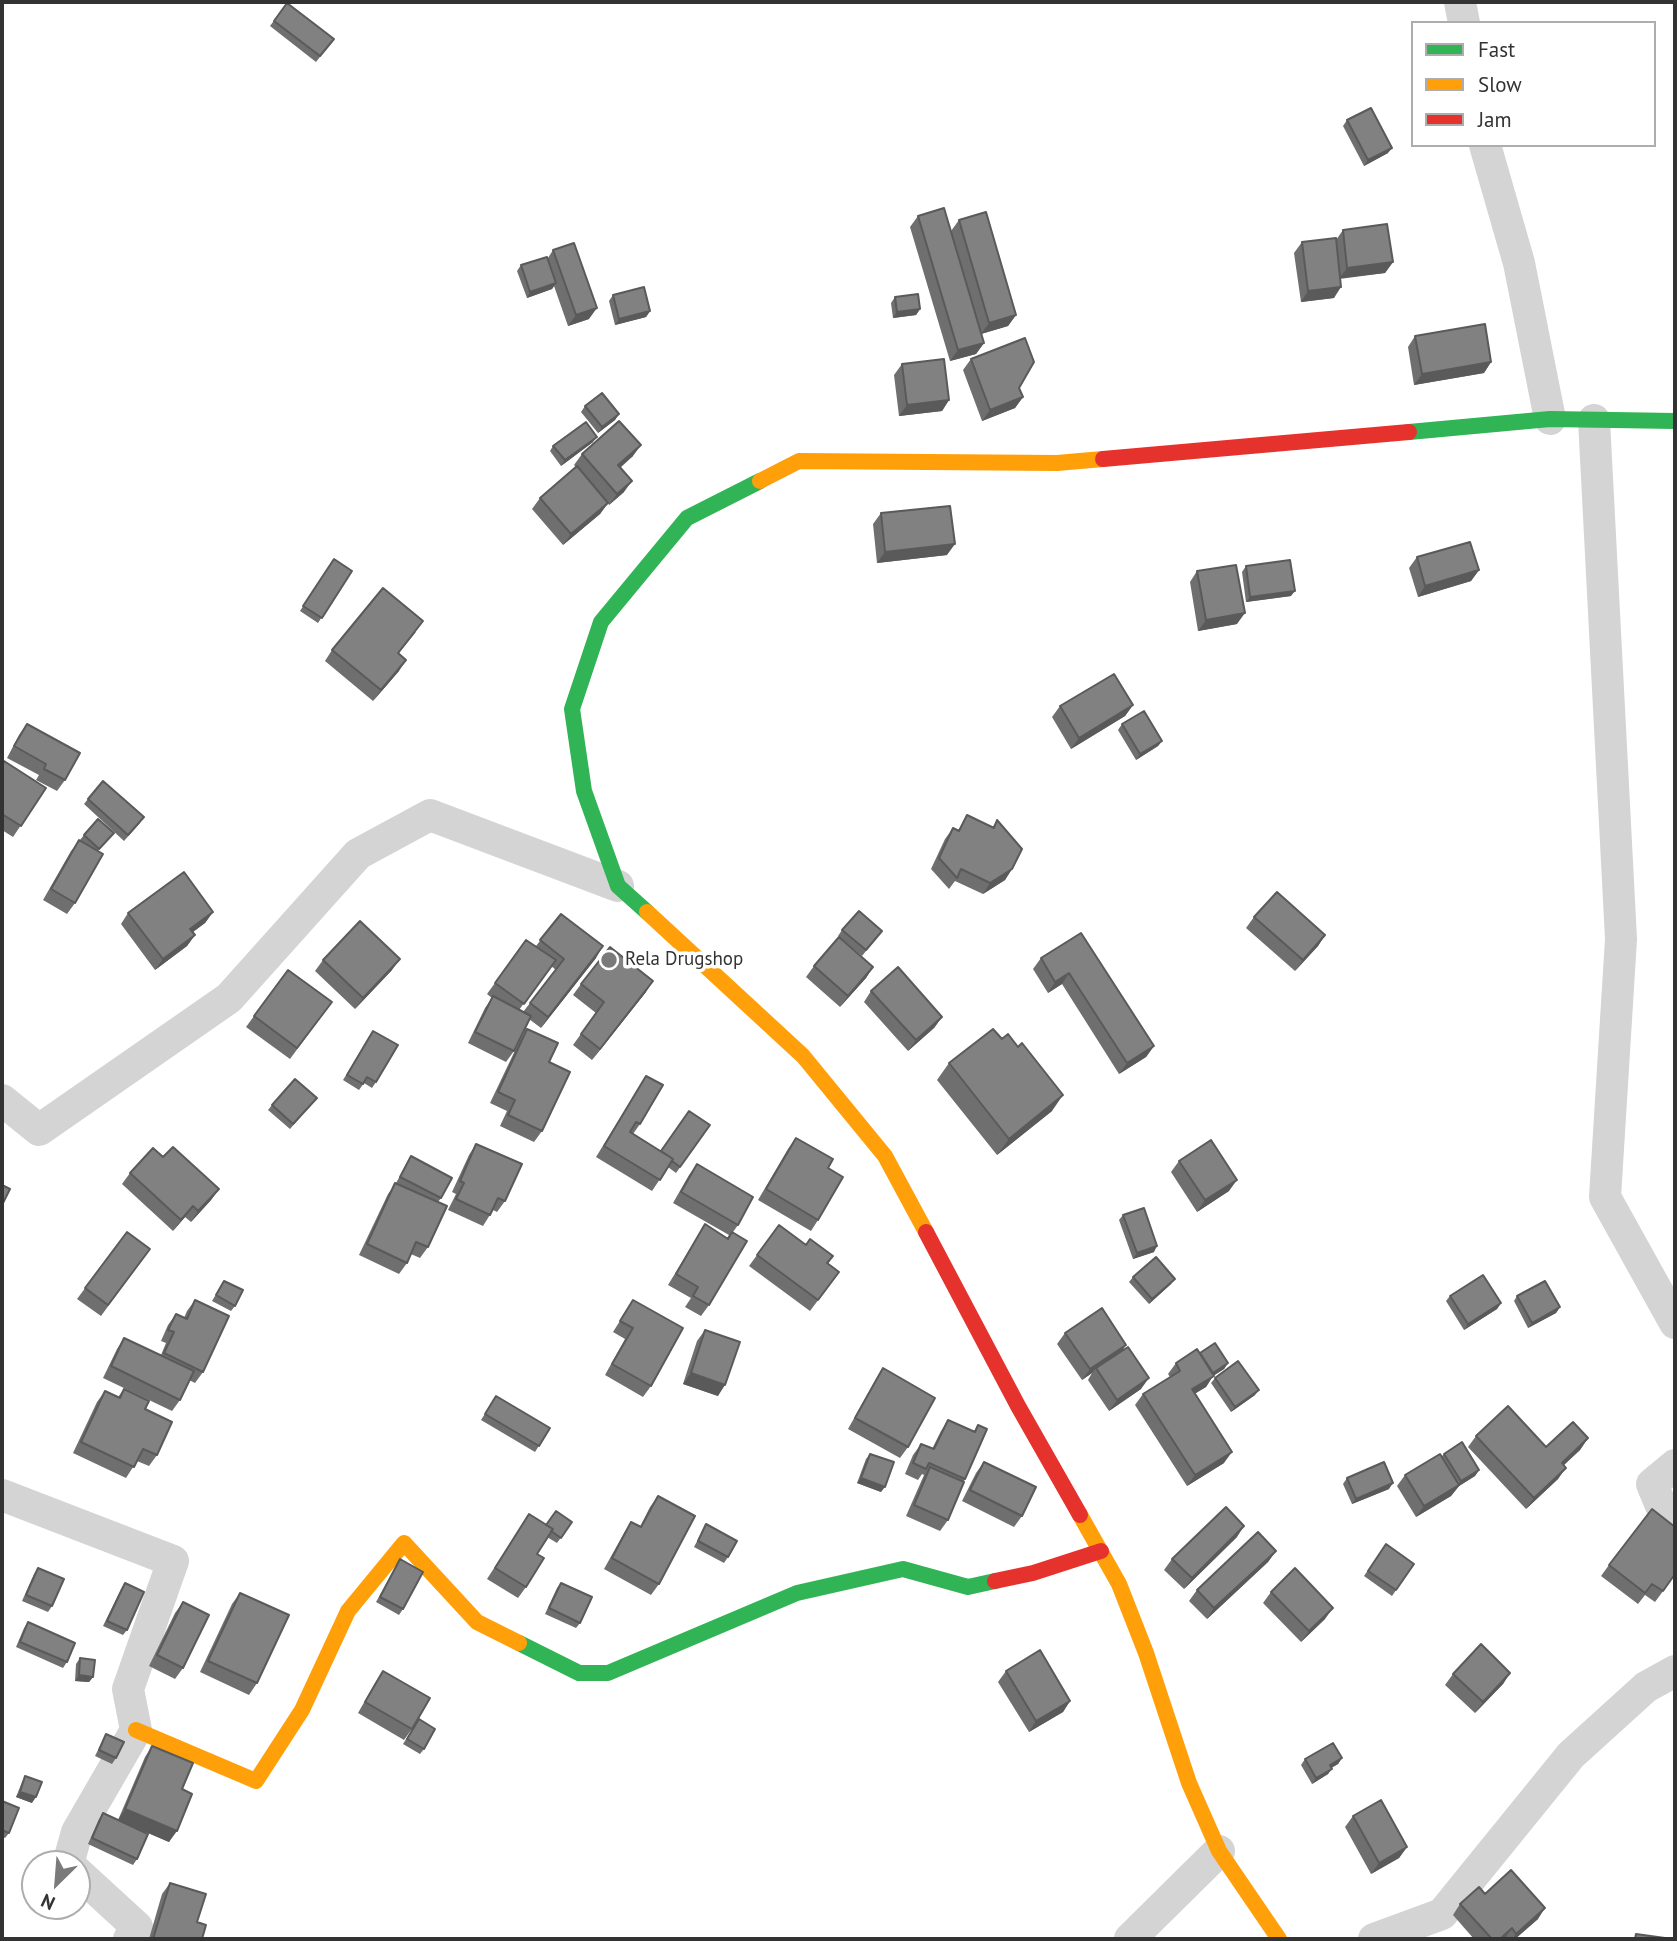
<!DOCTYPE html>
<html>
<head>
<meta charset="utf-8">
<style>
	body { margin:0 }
	#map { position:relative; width:1677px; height:1941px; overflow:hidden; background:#fff; font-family:"PT Sans",sans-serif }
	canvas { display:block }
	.frame { position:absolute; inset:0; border:4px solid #333; pointer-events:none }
	.legend { position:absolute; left:1411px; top:21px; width:245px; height:126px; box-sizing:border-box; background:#fff; border:2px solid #adadad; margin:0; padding:9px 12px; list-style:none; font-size:21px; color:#333 }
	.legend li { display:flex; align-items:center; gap:14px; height:35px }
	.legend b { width:35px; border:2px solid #adadad }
	.north { position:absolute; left:21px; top:1850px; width:70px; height:70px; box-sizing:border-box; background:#fff; border:2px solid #adadad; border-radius:50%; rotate:205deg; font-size:19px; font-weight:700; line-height:28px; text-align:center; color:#333 }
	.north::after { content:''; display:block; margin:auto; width:24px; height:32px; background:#7a7a7a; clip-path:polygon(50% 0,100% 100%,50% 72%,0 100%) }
</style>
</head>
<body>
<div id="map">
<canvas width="1677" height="1941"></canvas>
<div class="frame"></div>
<ul class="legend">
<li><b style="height:9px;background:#30b455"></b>Fast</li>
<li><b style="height:9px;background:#ff9f0a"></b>Slow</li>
<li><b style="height:9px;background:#e5322d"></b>Jam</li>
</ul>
<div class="north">N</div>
</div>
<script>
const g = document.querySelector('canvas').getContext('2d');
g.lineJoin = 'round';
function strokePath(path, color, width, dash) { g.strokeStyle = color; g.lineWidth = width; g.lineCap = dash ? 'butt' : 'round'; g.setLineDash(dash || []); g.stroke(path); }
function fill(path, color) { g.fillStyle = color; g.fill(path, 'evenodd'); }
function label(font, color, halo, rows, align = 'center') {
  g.font = font + ' "PT Sans",sans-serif'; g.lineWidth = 7; g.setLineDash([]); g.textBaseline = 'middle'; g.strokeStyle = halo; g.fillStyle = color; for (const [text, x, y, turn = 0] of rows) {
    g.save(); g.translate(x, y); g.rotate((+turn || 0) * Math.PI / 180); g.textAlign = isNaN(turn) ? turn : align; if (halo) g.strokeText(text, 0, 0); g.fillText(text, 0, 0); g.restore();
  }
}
strokePath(new Path2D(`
	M1460,2L1464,23
	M1485,145L1519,263L1550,419
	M1594,420L1621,939L1605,1197L1675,1323
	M2,1100L39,1130L229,998L358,854L430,815L618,886
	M1675,1465L1652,1484L1667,1520L1675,1528
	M2,1495L173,1561L128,1689L136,1730L77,1832L68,1864
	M77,1872L137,1927L129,1939
	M1130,1939L1219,1851
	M1374,1939L1442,1914L1571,1755L1646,1687L1675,1671`), '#d4d4d4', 32);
strokePath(new Path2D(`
	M1409,432L1550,419L1675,421
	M647,912L618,886L584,791L572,709L601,622L687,518L760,481
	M519,1643L579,1673H608L797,1593L903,1569L968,1587L995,1581`), '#30b455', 16);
strokePath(new Path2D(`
	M760,481L799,461L1057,463L1103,459
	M647,912L803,1056L885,1156L926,1232
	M1080,1515L1119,1584L1146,1653L1189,1783L1219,1851L1279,1939
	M136,1730L256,1781L302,1710L348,1611L404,1543L477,1622L519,1643`), '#ff9f0a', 16);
strokePath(new Path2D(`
	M1103,459L1409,432
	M926,1232L1018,1406L1080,1515
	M995,1581L1033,1573L1101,1551`), '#e5322d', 16);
fill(new Path2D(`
	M287,3L334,39L316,62L270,26Z
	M1347,120L1388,153L1364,166L1343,126Z
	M918,216L951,231L959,220L1016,315L1008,326L981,334L984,343L976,354L950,361L910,227Z
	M1343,230L1393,262L1385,273L1340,278L1334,298L1301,302L1294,253L1302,242L1336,240Z
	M553,250L589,319L568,326L554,286L552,289L527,298L517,271L521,265L548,258Z
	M613,295L650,311L646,317L615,325L609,301Z
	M895,297L920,309L916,315L893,318L891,303Z
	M1415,336L1491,362L1484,373L1414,385L1408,347Z
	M971,359L1019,388L1023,397L1015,408L982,421L963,370Z
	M902,364L949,400L942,411L899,416L894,375Z
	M585,406L619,414L615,420L598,433L581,412Z
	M593,442L561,466L550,451L553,446Z
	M582,454L633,456L620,468L624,492L609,505L608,503L600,514L563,545L532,509L540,498L576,467L574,465Z
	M881,513L947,555L877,563L873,524Z
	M1417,557L1479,570L1471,581L1418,597L1409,568Z
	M334,559L352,571L318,623L300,611Z
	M1246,566L1291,596L1246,602L1242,572Z
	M1197,571L1237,624L1198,631L1190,582Z
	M416,632L399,653V671L373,701L325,661L332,650Z
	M1133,705L1125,716L1071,749L1052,717L1060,706Z
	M27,724L65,780L57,791L36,780L39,775L7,758L19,735Z
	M1122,724L1162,741L1158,746L1136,760L1118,730Z
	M2,764L46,788L13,837L2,830Z
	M88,799L140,823L124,841L84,804Z
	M967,815L992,828L997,820L1012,869L1005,880L983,894L955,881L949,889L931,869L945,839L953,828L958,831Z
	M84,835L110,838L98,851L75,903L67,914L43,900L71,851Z
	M213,912L205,923L193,932L195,935L187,946L155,970L121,924L128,913Z
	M561,914L596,958L541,1028L529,1019L514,1051L506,1062L468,1043L485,1008L492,998L487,994L526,940L536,946ZM551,966L556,970L523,1012L519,1010Z
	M1254,917L1325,935L1318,946L1295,971L1246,928Z
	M842,930L882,931L862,956L838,936Z
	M1081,933L1154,1046L1146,1057L1119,1074L1062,984L1048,993L1033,969L1041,958Z
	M323,960L392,970L355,1009L315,971Z
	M814,966L873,967L866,978L840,1007L806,977Z
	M581,984L646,992L592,1060L573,1045L596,1013L573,995Z
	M871,991L942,1017L934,1028L908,1051L864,1002Z
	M332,1002L290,1059L246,1027L254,1016Z
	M527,1029L549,1062L542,1131L534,1142L500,1126L507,1111L490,1103L520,1040Z
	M373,1031L376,1082L372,1088L364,1083L359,1090L343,1080Z
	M949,1063L1052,1111L997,1155L937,1080Z
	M646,1076L640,1124L633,1134L661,1151L710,1125L676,1173L668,1167L652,1191L596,1157Z
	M317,1098L290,1129L268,1110L272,1105Z
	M796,1138L828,1168L818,1220L811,1231L758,1200L788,1149Z
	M476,1144L505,1201L497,1212L493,1210L483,1226L448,1210L456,1194L452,1192L469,1155Z
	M411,1156L441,1198L438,1202L428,1247L420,1258L411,1254L407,1263L399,1274L359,1255L388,1194L396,1183Z
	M163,1157L219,1189L211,1200L191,1222L185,1217L173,1231L122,1184L130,1173Z
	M1179,1161L1229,1191L1197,1212L1171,1172Z
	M697,1164L738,1225L733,1232L709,1305L701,1316L685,1307L691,1298L668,1285L705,1224L727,1238L729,1235L673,1203L689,1175Z
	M1123,1215L1154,1252L1133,1259L1119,1220Z
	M779,1225L806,1245L833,1256L828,1264L839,1272L810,1311L749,1266Z
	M127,1232L150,1249L101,1316L77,1299Z
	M1133,1277L1171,1284L1149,1304L1129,1282Z
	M224,1281L235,1306L231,1311L212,1301Z
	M1450,1296L1501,1303L1497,1309L1464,1330L1446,1301Z
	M1517,1296L1560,1307L1556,1313L1528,1328L1514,1301Z
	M195,1300L203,1372L195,1383L189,1380L180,1400L172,1411L103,1378L117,1349L124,1338L161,1355L166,1343L161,1341L168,1325L176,1314L184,1318L187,1311Z
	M633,1300L651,1386L643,1397L605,1375L625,1339L613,1332Z
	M705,1330L718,1396L683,1384L697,1341Z
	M1065,1333L1122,1351L1141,1389L1109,1411L1088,1380L1092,1373L1082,1380L1057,1344Z
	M1176,1363H1228L1224,1369L1213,1376L1206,1387L1195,1393L1224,1463L1187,1486L1135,1405L1143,1394L1170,1377L1168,1374Z
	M883,1368L908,1447L900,1458L848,1429L876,1379Z
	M1215,1378L1255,1395L1231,1412L1211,1383Z
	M124,1389L145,1409L157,1455L149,1466L137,1461L126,1478L73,1453L97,1402L105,1391L118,1397Z
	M496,1396L550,1428L535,1452L481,1420Z
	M948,1420L974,1431L978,1425L965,1479L948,1520L940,1531L906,1516L924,1475L922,1474L918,1480L905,1474L913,1455L921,1444L932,1449L941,1431Z
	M1476,1436L1546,1447L1588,1438L1580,1450L1564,1465L1558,1479L1526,1509L1468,1447Z
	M870,1454L881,1492L857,1483L866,1459Z
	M1444,1454L1479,1470L1475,1476L1459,1486L1451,1496L1416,1517L1397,1486L1405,1475L1442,1456Z
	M984,1462L1022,1516L1014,1527L962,1501L976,1473Z
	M1347,1478L1389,1489L1352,1504L1343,1484Z
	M658,1496L659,1584L651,1595L604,1569L624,1533L631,1522L640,1527L650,1507Z
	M529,1514L546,1525L572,1522L557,1543L547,1537L537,1554L526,1587L518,1598L487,1579Z
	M706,1524L728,1557L724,1563L694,1547Z
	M1237,1537L1184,1589L1164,1570L1172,1559Z
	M1386,1544L1414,1564L1392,1596L1364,1576Z
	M1276,1551L1268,1562L1207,1619L1189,1601L1197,1590Z
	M400,1559L403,1609L399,1615L376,1602Z
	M1609,1565L1675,1575L1655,1602L1645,1595L1638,1604L1601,1576Z
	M38,1568L52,1606L48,1612L22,1601L34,1574Z
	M125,1583L127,1630L123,1635L103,1626L121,1589Z
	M561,1583L580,1623L576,1628L545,1614L557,1588Z
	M1271,1592L1325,1619L1301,1642L1263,1603Z
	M240,1593L257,1683L249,1695L200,1672L232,1604Z
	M183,1602V1668L175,1679L149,1666L175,1613Z
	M28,1622L67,1662L63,1668L16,1647L24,1628Z
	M80,1658L93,1677L89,1682L75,1681L76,1664Z
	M383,1671L412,1729L404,1740L358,1713L375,1683Z
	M1006,1671L1070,1701L1063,1712L1029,1732L998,1682Z
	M1510,1673L1503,1684L1475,1713L1445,1685L1453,1674Z
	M415,1725L424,1749L420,1754L403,1744Z
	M106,1734L116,1758L112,1764L95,1756Z
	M152,1746L182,1789L169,1842L141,1830L137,1859L133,1865L88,1844L99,1819L103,1813L118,1820L145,1757Z
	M1342,1758L1338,1764L1331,1768L1328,1774L1312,1784L1301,1765L1305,1759Z
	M25,1776L32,1803L16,1797L22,1782Z
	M2,1801L9,1833L5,1838L2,1837Z
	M1353,1816L1407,1847L1399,1858L1371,1874L1345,1827Z
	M170,1883L197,1922L202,1939H149L162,1894Z
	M1485,1894L1538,1919L1515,1939H1474L1453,1915L1460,1904Z`), '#6f6f6f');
fill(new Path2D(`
	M1392,148L1388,153L1364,166L1368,160Z
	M1393,262L1385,273L1339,279L1347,268Z
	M556,283L552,289L527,298L530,292Z
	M1341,287L1334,298L1301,302L1308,291Z
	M597,308L589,319L568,326L576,315Z
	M920,309L916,315L893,318L897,312Z
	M650,311L646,317L615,325L619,319Z
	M1016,315L1008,326L981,334L989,323Z
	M984,343L976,354L950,361L958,350Z
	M1491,362L1484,373L1414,385L1422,374Z
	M1023,397L1015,408L982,421L990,410Z
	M949,400L942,411L899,416L907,405Z
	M619,414L615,420L598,433L602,427Z
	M597,437L593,442L561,466L565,460Z
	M641,445L633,456L610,476L618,465Z
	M632,481L624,492L609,505L617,494Z
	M608,503L600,514L563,545L571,534Z
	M955,544L947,555L877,563L885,552Z
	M1479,570L1471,581L1418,597L1425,586Z
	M1295,591L1291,596L1246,602L1250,597Z
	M1245,613L1237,624L1198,631L1206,620Z
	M406,660L399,671L373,701L381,690Z
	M1133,705L1125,716L1071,749L1079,738Z
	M1162,741L1158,746L1136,760L1140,754Z
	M1012,869L1005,880L983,894L990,883Z
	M213,912L205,923L182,940L190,929Z
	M195,935L187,946L155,970L163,959Z
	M1325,935L1318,946L1295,971L1303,960Z
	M603,946L596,958L541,1028L548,1017Z
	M400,959L392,970L355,1009L363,998Z
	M873,967L866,978L840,1007L848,996Z
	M1069,973L1062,984L1048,993L1055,982Z
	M653,981L646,992L592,1060L600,1049Z
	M942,1017L934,1028L908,1051L916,1040Z
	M1154,1046L1146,1057L1119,1074L1127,1063Z
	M1063,1095L1052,1111L997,1155L1009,1139Z
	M1237,1180L1229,1191L1197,1212L1205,1200Z
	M219,1189L211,1200L191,1222L198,1211Z
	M193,1206L185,1217L173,1231L181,1220Z
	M1157,1246L1154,1252L1133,1259L1137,1253Z
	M1175,1279L1171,1284L1149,1304L1152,1299Z
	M1501,1303L1497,1309L1464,1330L1468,1324Z
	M1560,1307L1556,1313L1528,1328L1532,1323Z
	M1126,1345L1119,1356L1096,1368L1092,1373L1082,1380L1090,1369Z
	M1228,1363L1224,1369L1213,1376L1206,1387L1185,1400L1192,1389L1213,1373Z
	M691,1373L725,1385L718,1396L683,1384Z
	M1149,1378L1141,1389L1109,1411L1117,1400Z
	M1259,1390L1255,1395L1231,1412L1235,1407Z
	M1588,1438L1580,1450L1554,1474L1562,1463Z
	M1232,1452L1224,1463L1187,1486L1195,1475Z
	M1566,1468L1558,1479L1526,1509L1534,1498Z
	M1479,1470L1475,1476L1459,1486L1451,1496L1416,1517L1424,1506L1457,1486L1461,1481Z
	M861,1478L885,1487L881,1492L857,1483Z
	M1393,1483L1389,1489L1352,1504L1356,1499Z
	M1244,1526L1237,1537L1184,1589L1192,1578Z
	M1276,1551L1268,1562L1207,1619L1214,1608Z
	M1333,1608L1325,1619L1301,1642L1309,1631Z
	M1510,1673L1503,1684L1475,1713L1483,1702Z
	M79,1675L93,1677L89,1682L75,1681Z
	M1070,1701L1063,1712L1029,1732L1036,1721Z
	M1342,1758L1338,1764L1326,1771L1330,1765Z
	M1332,1769L1328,1774L1312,1784L1316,1778Z
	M20,1792L36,1797L32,1803L16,1797Z
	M125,1809L177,1831L169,1842L118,1820Z
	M1407,1847L1399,1858L1371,1874L1379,1863Z
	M1545,1908L1538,1919L1515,1939H1513L1516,1934Z
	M1512,1928L1504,1939H1500Z`), '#5a5a5a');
const building = new Path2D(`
	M287,3L334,39L320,56L274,21Z
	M1371,108L1392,148L1368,160L1347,120Z
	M944,208L984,343L958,350L918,216Z
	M986,212L1016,315L989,323L959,220Z
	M1387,224L1393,262L1347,268L1343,230Z
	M1336,238L1341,287L1308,291L1302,242Z
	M574,243L597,308L576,315L553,250Z
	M547,257L556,283L530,292L521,265Z
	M644,287L650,311L619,319L613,295Z
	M918,294L920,309L897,312L895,297Z
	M1485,324L1491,362L1422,374L1415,336Z
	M1025,338L1034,362L1019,388L1023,397L990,410L971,359Z
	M944,359L949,400L907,405L902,364Z
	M602,393L619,414L602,427L585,406Z
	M619,421L641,445L618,465L632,481L617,494L582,454Z
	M586,422L597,437L565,460L553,446Z
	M577,466L608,503L571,534L540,498Z
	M950,506L955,544L885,552L881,513Z
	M1470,542L1479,570L1425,586L1417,557Z
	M334,559L352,571L322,618L303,606Z
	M1290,560L1295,591L1250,597L1246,566Z
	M1236,565L1245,613L1206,620L1197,571Z
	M383,588L423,621L398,653L406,660L381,690L332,650Z
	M1114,674L1133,705L1079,738L1060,706Z
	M1144,711L1162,741L1140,754L1122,724Z
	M27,724L80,753L65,780L44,769L46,764L14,746Z
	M4,761L46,788L21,826L2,814V764Z
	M103,781L144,817L128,835L88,799Z
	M967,815L994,828L997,820L1022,849L1012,869L990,883L961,869L957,878L939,858L953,828L959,831Z
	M98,819L114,833L99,849L84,835Z
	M79,840L103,854L75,903L51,889Z
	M184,872L213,912L190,929L195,935L163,959L128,913Z
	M1277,892L1325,935L1303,960L1254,917Z
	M859,911L882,931L866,950L842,930Z
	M561,914L603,946L548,1017L530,1003L564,959L540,940Z
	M360,921L400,959L363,998L323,960Z
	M1081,933L1154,1046L1127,1063L1069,973L1055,982L1041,958Z
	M839,937L873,967L848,996L814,966Z
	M526,940L556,960L524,1004L495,983Z
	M610,947L653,981L600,1049L581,1034L604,1002L581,984Z
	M898,967L942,1017L916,1040L871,991Z
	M288,970L332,1002L297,1048L254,1016Z
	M493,996L531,1016L514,1051L475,1032Z
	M527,1029L558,1043L549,1062L570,1072L542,1131L508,1115L515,1100L498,1092Z
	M993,1029L1002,1039L1008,1034L1018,1047L1022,1043L1063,1095L1009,1139L949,1063Z
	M373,1031L398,1045L376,1082L367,1077L363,1084L347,1075Z
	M646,1076L663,1085L640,1124L636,1122L630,1132L673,1159L660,1180L604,1146Z
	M295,1079L317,1098L293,1124L272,1105Z
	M689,1111L710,1125L680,1167L672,1161L673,1159L661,1151Z
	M796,1138L833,1159L828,1168L843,1177L818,1220L766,1189Z
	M1211,1140L1237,1180L1205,1200L1179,1161Z
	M476,1144L522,1164L505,1201L498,1198L490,1215L456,1199L464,1183L460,1181Z
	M173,1147L219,1189L198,1211L193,1206L181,1220L130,1173L153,1148L163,1157Z
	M411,1156L452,1178L441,1198L400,1177Z
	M697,1164L753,1197L738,1225L681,1192Z
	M395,1183L447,1206L428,1247L416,1242L407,1263L367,1244Z
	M2,1185L10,1189L2,1205Z
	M1144,1208L1157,1246L1137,1253L1123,1215Z
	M705,1224L728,1239L732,1232L747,1241L709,1305L693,1296L698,1287L676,1274Z
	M779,1225L806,1245L810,1239L833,1256L827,1263L839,1272L818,1300L757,1255Z
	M127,1232L150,1249L108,1305L85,1288Z
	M1156,1257L1175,1279L1152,1299L1133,1277Z
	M1483,1275L1501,1303L1468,1324L1450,1296Z
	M224,1281L243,1290L235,1306L216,1295Z
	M1545,1281L1560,1307L1532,1323L1517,1296Z
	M195,1300L229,1316L203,1372L164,1353L174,1332L168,1330L176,1314L187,1319Z
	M633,1300L683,1328L651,1386L612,1364L633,1328L620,1321Z
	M1102,1308L1126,1345L1090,1369L1065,1333Z
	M705,1330L740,1342L725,1385L691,1373Z
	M124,1338L194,1371L180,1400L111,1366Z
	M1215,1343L1228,1363L1213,1373L1200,1353Z
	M1128,1347L1149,1378L1117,1400L1096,1368Z
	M1197,1349L1214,1376L1192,1389L1232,1452L1195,1475L1143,1394L1180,1371L1176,1363Z
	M1238,1361L1259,1390L1235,1407L1215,1378Z
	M883,1368L935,1398L908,1447L855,1418Z
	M124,1389L149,1401L145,1409L172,1422L157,1455L143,1449L134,1467L81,1442L105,1391L120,1398Z
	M496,1396L550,1428L539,1446L485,1414Z
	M1508,1406L1546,1447L1573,1422L1588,1438L1562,1463L1566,1468L1534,1498L1476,1436Z
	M948,1420L975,1432L978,1425L987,1429L965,1479L929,1463L926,1469L913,1463L921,1444L934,1449Z
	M1462,1442L1479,1470L1461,1481L1444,1454Z
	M870,1454L894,1462L885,1487L861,1478Z
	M1440,1454L1459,1485L1424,1506L1405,1475Z
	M984,1462L1036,1487L1022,1516L970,1490Z
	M1384,1462L1393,1483L1356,1499L1347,1478Z
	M930,1467L964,1482L948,1520L914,1505Z
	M658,1496L695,1516L659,1584L612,1558L631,1522L641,1527Z
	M1226,1507L1244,1526L1192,1578L1172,1559Z
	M1652,1509L1675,1527V1574L1663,1591L1652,1584L1645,1593L1609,1565Z
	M556,1511L572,1522L561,1538L551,1531L553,1529L546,1525Z
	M529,1514L553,1529L537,1554L544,1558L526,1587L495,1568Z
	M706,1524L737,1541L728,1557L698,1541Z
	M1258,1532L1276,1551L1214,1608L1197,1590Z
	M1386,1544L1414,1564L1396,1590L1368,1571Z
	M400,1559L423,1572L403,1609L380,1597Z
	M38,1568L64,1579L52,1606L26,1595Z
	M1295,1568L1333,1608L1309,1631L1271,1592Z
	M125,1583L144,1592L127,1630L107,1621Z
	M561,1583L592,1597L580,1623L549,1608Z
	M240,1593L289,1615L257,1683L208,1661Z
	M183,1602L209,1615L183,1668L157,1655Z
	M28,1622L75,1643L67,1662L20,1642Z
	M1481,1644L1510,1673L1483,1702L1453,1674Z
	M1040,1650L1070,1701L1036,1721L1006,1671Z
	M80,1658L95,1660L93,1677L79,1675Z
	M383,1671L430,1698L412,1729L365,1702Z
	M419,1719L435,1729L424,1749L407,1739Z
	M106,1734L124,1742L116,1758L99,1750Z
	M1333,1743L1342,1758L1330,1765L1332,1769L1316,1778L1305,1759Z
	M152,1746L193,1763L182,1789L192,1794L177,1831L125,1809Z
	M25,1776L42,1782L36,1797L20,1792Z
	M1381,1800L1407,1847L1379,1863L1353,1816Z
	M2,1801L19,1808L9,1833L2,1830Z
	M103,1813L148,1834L137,1859L92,1838Z
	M1511,1870L1545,1908L1516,1934L1512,1928L1500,1939H1492L1460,1904L1479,1887L1485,1894Z
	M170,1883L206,1894L197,1922L206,1925L202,1939H153Z
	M1636,1934L1665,1938V1939H1635Z`);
fill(building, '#818181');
strokePath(building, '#5a5a5a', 2);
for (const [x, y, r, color] of [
	[609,960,9,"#7a7a7a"]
]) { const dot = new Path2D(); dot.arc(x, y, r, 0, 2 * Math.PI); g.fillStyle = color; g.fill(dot); strokePath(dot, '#fff', 2.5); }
label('19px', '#333', '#fff', [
	["Rela Drugshop",625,960]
], 'left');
</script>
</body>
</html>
